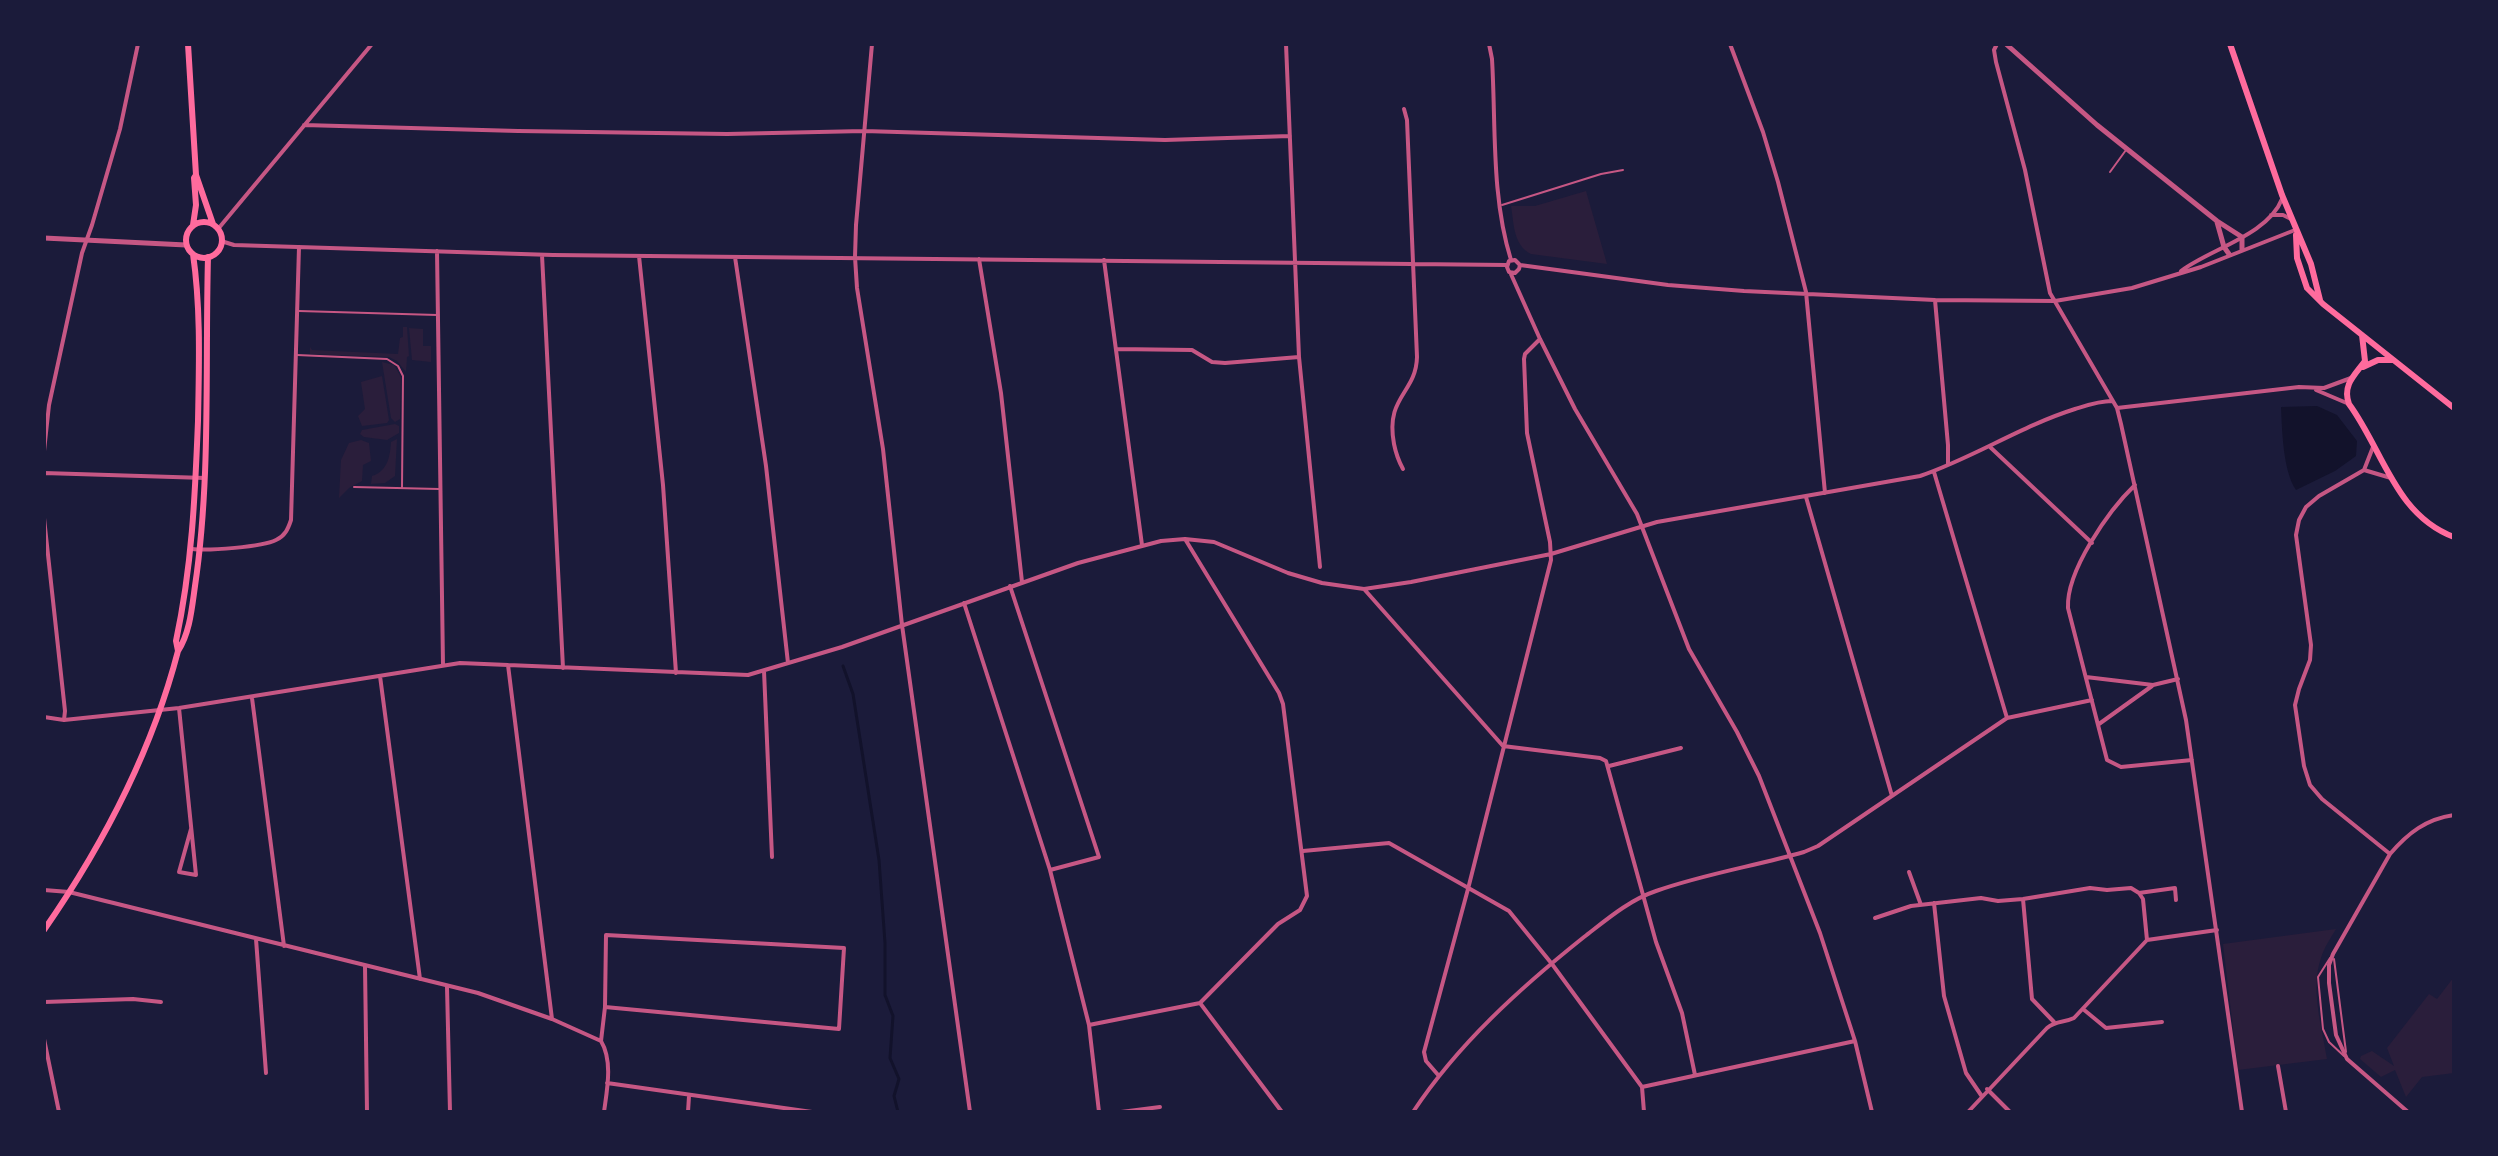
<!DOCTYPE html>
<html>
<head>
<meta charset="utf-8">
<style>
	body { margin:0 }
	#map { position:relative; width:2498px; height:1156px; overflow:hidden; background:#1b1b3a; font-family:Poppins,sans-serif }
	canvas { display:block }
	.frame { position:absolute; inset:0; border:46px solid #1b1b3a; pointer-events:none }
</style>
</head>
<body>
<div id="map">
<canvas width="2498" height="1156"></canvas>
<div class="frame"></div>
</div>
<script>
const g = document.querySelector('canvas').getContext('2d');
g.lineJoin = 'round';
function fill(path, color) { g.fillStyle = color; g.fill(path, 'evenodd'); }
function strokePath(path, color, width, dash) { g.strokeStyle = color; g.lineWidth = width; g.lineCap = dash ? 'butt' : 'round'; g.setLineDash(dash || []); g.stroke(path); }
fill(new Path2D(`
	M1586,191L1607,264L1531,254C1513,245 1514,223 1511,206H1535Z
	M403,327H407L409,356L407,357L406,372L397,361L389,357L310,354V347L312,350L398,354L400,338L403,337Z
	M409,328L423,329V346H431V362L412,360Z
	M382,362L394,365L401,377L400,419L395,422L391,418Z
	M382,376L389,420L387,423L362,426L358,416L365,409L361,382Z
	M395,424L399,426V433L387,440L364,437L360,434L362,430Z
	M397,439L395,476L385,483L371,484L372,476C388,471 390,456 391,442Z
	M361,440L369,443L371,461L363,465L362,481L349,488L339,498L341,460L349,443Z
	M2336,929C2330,939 2324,948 2321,958C2310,989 2322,1027 2327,1059L2238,1070L2223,944Z
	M2454,977V1073L2422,1077L2406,1097L2395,1070L2381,1077L2360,1059L2361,1056L2372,1051L2394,1066L2387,1048L2429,994L2437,999Z`), '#2a1e3b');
fill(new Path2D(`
	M2317,406L2337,415L2357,441L2356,456L2335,471L2296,490C2283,471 2282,430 2281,407Z`), '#12122b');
strokePath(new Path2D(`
	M843,666L853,694L879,860L885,943V995L893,1016L890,1058L899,1079L894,1096L898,1112`), '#12122b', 3);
strokePath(new Path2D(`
	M2110,172L2126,150
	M1502,205L1601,174L1623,170
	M299,311L437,315
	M297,355L387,359L398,366L403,376L402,487
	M354,487L439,489
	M2330,958L2318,977L2323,1029L2329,1042L2344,1056
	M2334,959L2346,1052`), '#c65784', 2);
strokePath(new Path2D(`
	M872,44L856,225L855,257L857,288L883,449L902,625L970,1112
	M1286,44L1299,357L1320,567
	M1489,44L1492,59C1496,125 1491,196 1511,260
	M1730,44L1763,132L1778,182L1806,292L1825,493
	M1997,44L1994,50L1996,62L2025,170L2050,293L2117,408L2121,424L2186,720L2242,1112
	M304,125L518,131L727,134L864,131L1165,140L1290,136
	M2271,215H2283L2291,219
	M218,229L372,44
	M221,241L234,245L553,255L1507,265
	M437,251L443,665
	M542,255L563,668
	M639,256L663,485L676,673
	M735,257L766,466L788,663
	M979,259L1001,393L1022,582
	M1104,260L1142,545
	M1520,265L1519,269L1515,273L1509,272L1507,267L1509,261L1515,260L1520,265L1668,285L1744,291L1935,300L2055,301L2132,288L2201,267L2295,230
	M2181,271C2210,249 2268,235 2282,199
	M1510,272L1540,339L1575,409L1637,514L1689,649L1737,732L1759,776L1820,933L1855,1041L1872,1112
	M1935,300L1948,445V465
	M1117,349L1192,350L1212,362L1225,363L1299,357
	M2316,390L2349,404
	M2117,408L2299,387L2324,388L2351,378
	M1989,446L2092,543
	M2373,447L2364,470L2319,496L2306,507L2299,520L2296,535L2311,645L2310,660L2299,689L2295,705L2304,766L2310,785L2322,799L2390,854C2408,833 2426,819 2454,815
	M44,451L49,405L82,253L92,225L120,129L138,44
	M1403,469C1398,460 1396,454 1394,444C1385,396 1416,394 1417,357L1407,120L1404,109
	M2364,470L2391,478
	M1934,472L2007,718
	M44,473L205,478
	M44,475V488
	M2135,485C2109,510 2066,571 2068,608L2107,760L2121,767L2192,760
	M1806,497L1892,796
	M44,518L65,711L64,720
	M1185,539L1279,693L1283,704L1307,896L1300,910L1278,924L1200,1003
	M192,549C208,551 262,547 276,540C285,536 288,529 291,520L299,247
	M1010,586L1099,857L1050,870
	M1364,589L1503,746L1600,758L1606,761L1656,942L1682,1013L1695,1075
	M964,603L1050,870L1089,1025L1099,1112
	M508,665L552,1019
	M764,671L772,857
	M380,676L420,979
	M2086,677L2153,685L2178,679
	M252,698L284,946
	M179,708L196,875L179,872L191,829
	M44,717L64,720L179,708L460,663L748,675L842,647L1078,563L1161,541L1185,539L1214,542L1288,573L1322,583L1364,589L1411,582L1551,554L1657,522L1920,476C1973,458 2021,426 2075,409C2088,405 2099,401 2112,401
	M2099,724L2152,686
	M1609,766L1681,748
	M1303,851L1389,843L1509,911L1552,964L1642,1087L1644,1112
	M2390,854L2333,954L2329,965V983L2336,1035L2347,1059L2408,1112
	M1909,872L1921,905
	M44,890L69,892L478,993L552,1019L601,1041C613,1061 607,1090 604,1112
	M2139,893L2175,888L2176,900
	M2023,899L2032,999L2054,1022
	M1934,903L1944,996L1966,1073L1981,1095
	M1875,918L1911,906L1981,898L1998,901L2023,899L2090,888L2107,890L2131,888L2139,893L2143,899L2147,940
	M256,939L266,1073
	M365,966L367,1112
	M447,987L450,1112
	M44,1002L133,999L161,1002
	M1200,1003L1282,1112
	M2083,1009L2106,1028L2162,1022
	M1089,1025L1200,1003
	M44,1039L59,1112
	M601,1041L605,1007L606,935L844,948L839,1029L605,1007
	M2278,1066L2286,1112
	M1439,1076L1426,1061L1424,1052L1468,889L1551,560L1550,542L1527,433L1524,359L1525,354L1540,339
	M607,1083L812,1112
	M1642,1087L1855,1041
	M1987,1089L2010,1112
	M688,1112L689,1096
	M1121,1112L1160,1107
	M1413,1112C1458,1044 1520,988 1584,937C1606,920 1629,900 1656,891C1704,874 1755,866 1804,852L1818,846L2007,718L2092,700
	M1968,1112L2047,1028C2056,1020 2064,1023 2074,1018L2147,940L2217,930`), '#c65784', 4);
strokePath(new Path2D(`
	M2006,44L2097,125L2217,221L2242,237V249
	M2217,222L2224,247L2229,254
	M44,238L186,245`), '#c65784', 5);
strokePath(new Path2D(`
	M188,44L196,175L194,178L196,205L193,225
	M2230,44L2282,195L2311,264L2320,300
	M196,175L213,224
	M186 240a18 18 0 1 1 36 0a18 18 0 1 1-36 0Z
	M2296,235L2297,258L2307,288L2323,304L2454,408
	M2362,335L2365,361C2355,375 2342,385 2349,404C2383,450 2395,515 2454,537
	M2363,367L2378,360H2393
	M178,651L176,641C192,566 195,497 198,421C199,366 201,309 193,254
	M44,930C103,845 152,751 178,651C190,633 192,607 195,586C211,478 205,367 208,257`), '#ff6b9d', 6);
</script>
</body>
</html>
